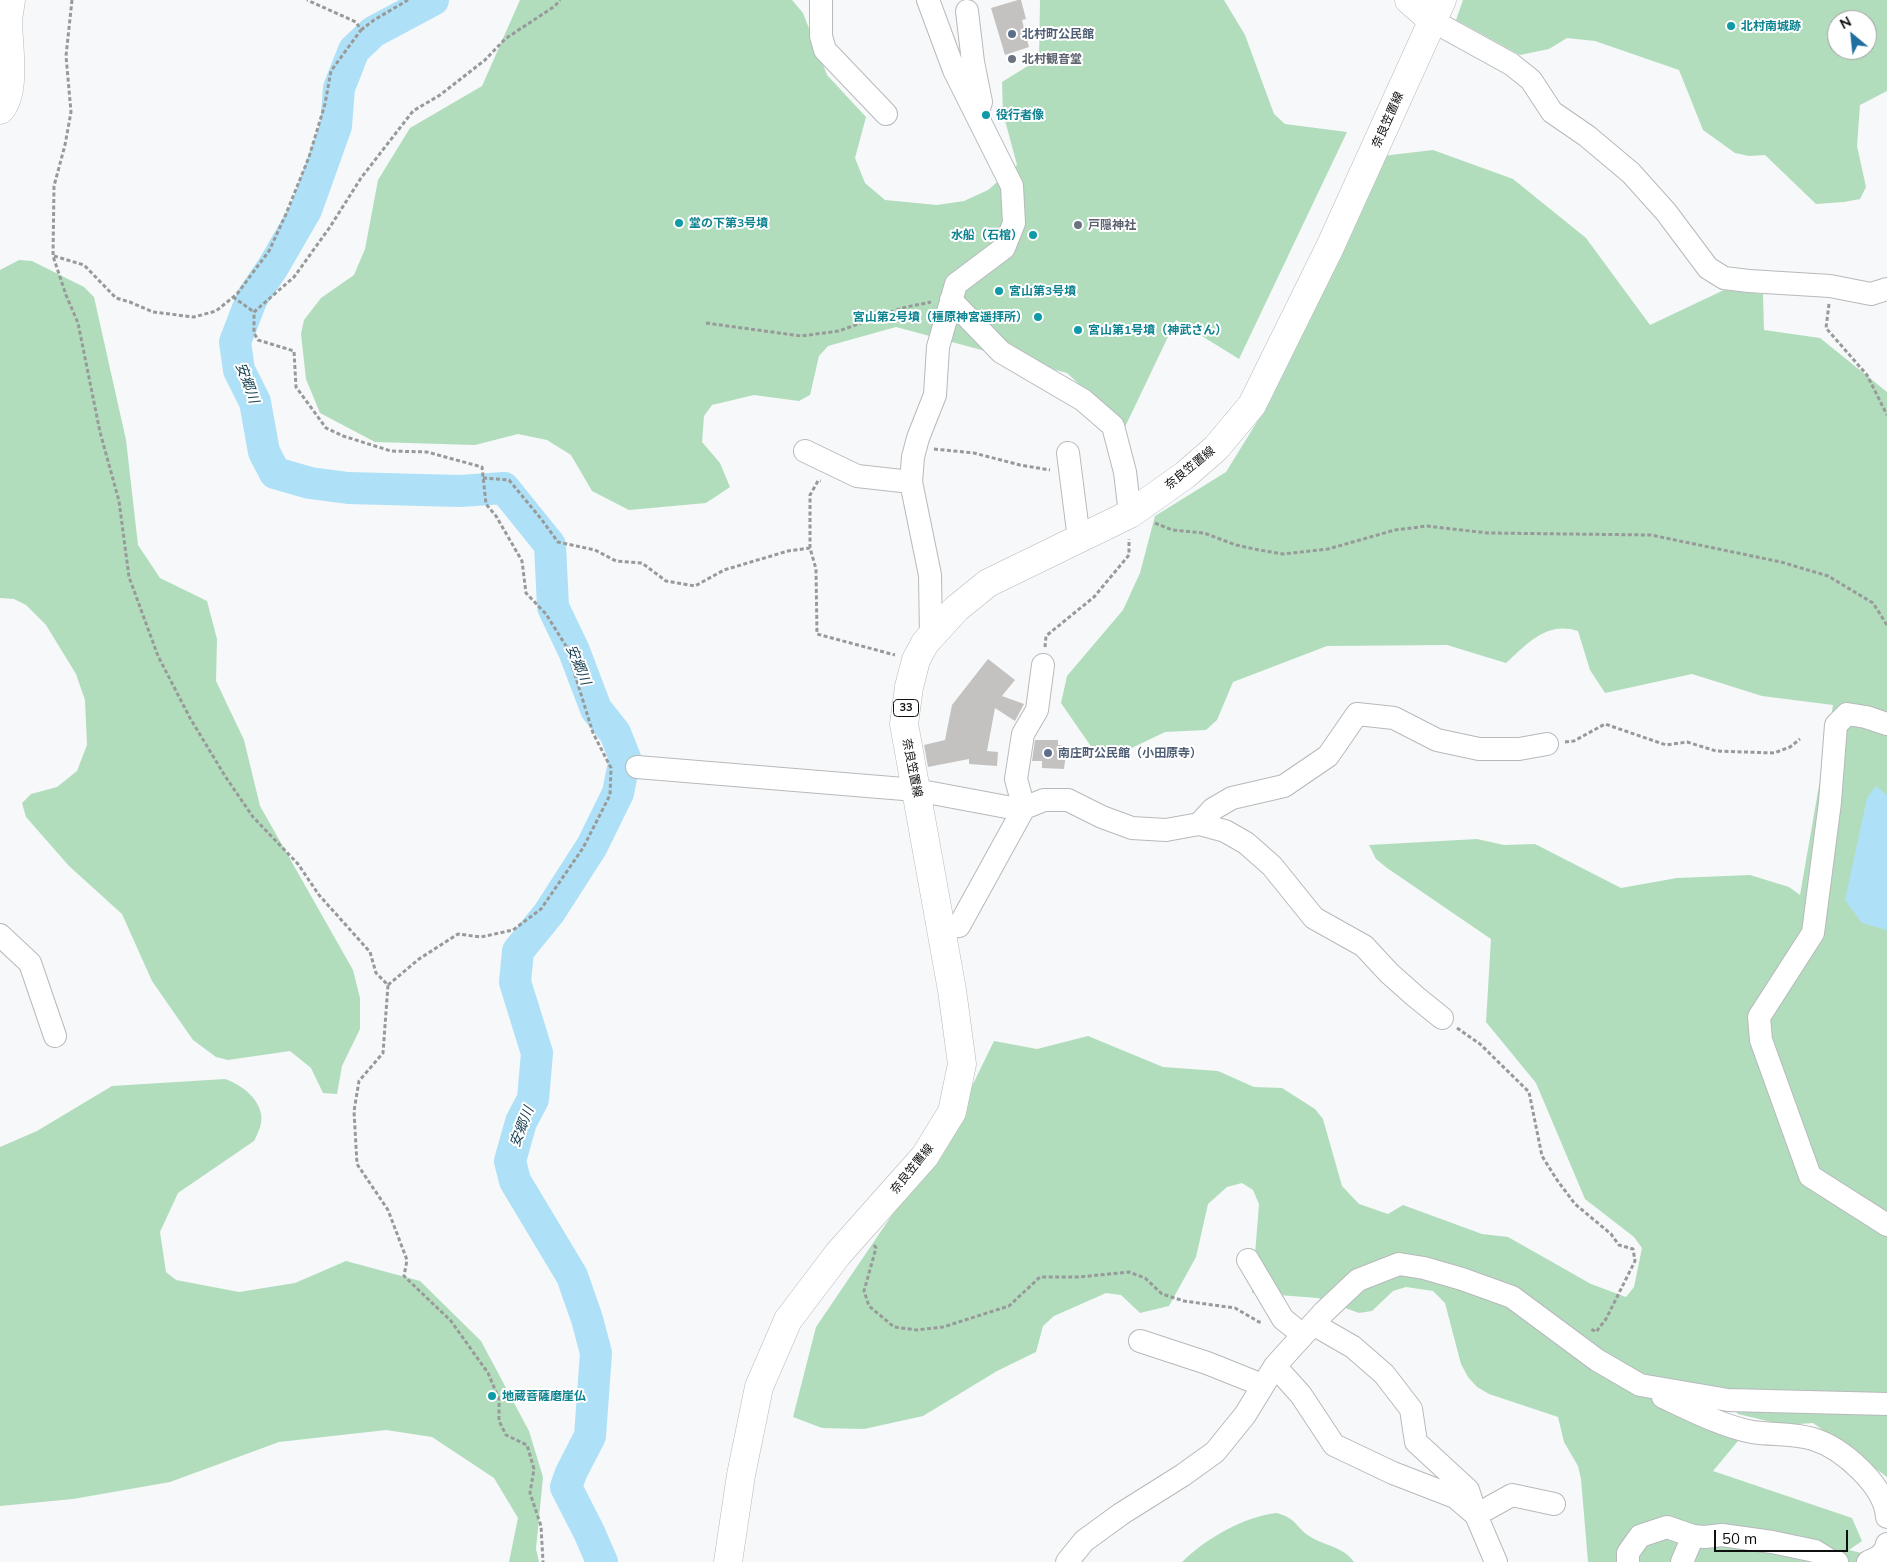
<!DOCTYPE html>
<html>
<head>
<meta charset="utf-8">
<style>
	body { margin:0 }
	#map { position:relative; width:1887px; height:1562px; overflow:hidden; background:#f6f8f9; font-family:Mulish,sans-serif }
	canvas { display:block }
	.north { position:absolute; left:1827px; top:10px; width:50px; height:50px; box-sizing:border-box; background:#fff; border:1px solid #9f9f9f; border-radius:50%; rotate:332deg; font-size:14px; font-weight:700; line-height:20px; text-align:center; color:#0e0f0f }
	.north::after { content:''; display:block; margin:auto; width:18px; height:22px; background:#1f6ea0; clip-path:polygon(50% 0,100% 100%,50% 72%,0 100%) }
	.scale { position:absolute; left:1714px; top:1530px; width:134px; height:22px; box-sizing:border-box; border:2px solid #0e0f0f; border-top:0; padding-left:6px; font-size:15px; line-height:18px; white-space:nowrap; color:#0e0f0f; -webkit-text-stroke:4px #fff; paint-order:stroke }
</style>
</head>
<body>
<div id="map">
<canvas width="1887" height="1562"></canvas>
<div class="north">N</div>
<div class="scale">50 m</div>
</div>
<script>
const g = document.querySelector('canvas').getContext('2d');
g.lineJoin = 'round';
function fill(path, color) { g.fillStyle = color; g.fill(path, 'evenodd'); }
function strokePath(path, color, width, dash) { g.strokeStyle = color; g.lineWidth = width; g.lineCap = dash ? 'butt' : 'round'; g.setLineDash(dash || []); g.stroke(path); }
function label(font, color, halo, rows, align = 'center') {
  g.font = font + ' Mulish,"Noto Sans JP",sans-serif'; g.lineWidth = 4; g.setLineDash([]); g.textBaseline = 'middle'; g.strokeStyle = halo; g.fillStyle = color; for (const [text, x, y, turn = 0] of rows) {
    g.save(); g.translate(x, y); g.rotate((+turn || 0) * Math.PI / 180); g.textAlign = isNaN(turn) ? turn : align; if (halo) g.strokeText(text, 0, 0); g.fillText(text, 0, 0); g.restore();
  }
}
fill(new Path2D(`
	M520,0H792L803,13L827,75L866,117L855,158L865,183L885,200L937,205L964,201L988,190L1017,165L1003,113L1002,82L1039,59L1040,0H1224L1245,35L1274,114L1285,124L1347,132L1239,359L1176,320L1125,427L1067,373L896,327L828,346L819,356L810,395L799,401L754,395L712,405L704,416L702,442L720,463L730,487L706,503L629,510L592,491L571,455L547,440L518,434L475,445L375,442L320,413L306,379L301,334L304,320L321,298L354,275L365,249L378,180L410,128L482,86Z
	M1463,0H1887V91L1860,105L1857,146L1866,187L1860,199L1844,202L1816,204L1765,155L1749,156L1735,153L1703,130L1679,70L1595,41L1567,38L1549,49L1520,55L1456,20ZM1837,20H1867V50H1837Z
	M1433,150L1513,179L1586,238L1650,325L1724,290L1763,294L1764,330L1820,338L1887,392V1477L1813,1423L1784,1425L1738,1414L1718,1393L1684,1417L1738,1441L1713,1471L1852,1518L1862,1541L1849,1550L1887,1559V1562H1588L1581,1479L1578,1466L1564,1442L1558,1417L1489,1394L1477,1387L1468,1377L1461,1364L1445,1303L1433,1291L1406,1287L1393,1291L1372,1311L1359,1313L1318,1298L1252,1293L1259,1204L1253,1190L1242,1183L1227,1187L1208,1204L1196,1257L1169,1306L1140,1313L1121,1295L1106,1293L1054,1316L1043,1326L1036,1352L997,1371L923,1416L864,1429L822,1428L793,1417L816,1327L953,1125L994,1041L1037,1049L1088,1036L1163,1067L1218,1071L1254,1087L1282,1088L1315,1109L1323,1119L1342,1186L1359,1204L1388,1214L1403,1205L1482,1234L1508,1237L1591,1284L1626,1297L1634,1287L1642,1248L1634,1237L1585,1199L1536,1083L1486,1022L1491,939L1387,868L1376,859L1369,845L1477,839L1504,845L1535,844L1621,888L1677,878L1750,875L1789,887L1800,895L1833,705L1762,696L1692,674L1605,693L1590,670L1578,631C1547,621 1528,643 1506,663L1447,645L1327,646L1233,682L1217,720L1206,730L1165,732L1115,756L1099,758L1061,703L1067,676L1123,610L1140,573L1155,516L1226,472L1260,417L1382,156Z
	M19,260L32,261L84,287L94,297L126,440L138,545L160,578L207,601L217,639L216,681L244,740L260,806L353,970L360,998V1029L342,1066L337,1094L323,1093L311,1068L290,1051L228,1060L216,1057L193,1040L152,981L122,914L69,866L26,817L22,803L31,794L57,787L77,771L87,745L85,700L76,674L46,625L26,605L14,599L0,598V270Z
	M225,1079C240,1084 258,1097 261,1114C263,1123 258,1133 254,1141L178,1193L160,1232L166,1272L176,1280L239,1292L295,1283L346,1261L420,1281L481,1341L529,1431L543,1477L536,1549L539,1562H509L518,1518L494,1478L432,1437L386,1430L279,1442L170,1482L73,1499L0,1506V1147L37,1131L112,1086Z
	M1277,1513C1297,1519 1295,1526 1309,1536C1324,1546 1343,1546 1354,1562H1182C1205,1539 1245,1516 1277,1513Z`), '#b1ddbd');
fill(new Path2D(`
	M1876,786L1887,795V930L1862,923L1845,900L1867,798Z`), '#aee1f7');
strokePath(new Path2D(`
	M433,0L373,32L354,50L339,88L336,126L306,210L273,267L252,298L235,342L239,370L255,402L264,452L275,473L310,483L348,488L460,491L504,488L550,545L553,607L574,651L596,709L615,733L625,758L618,793L592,846L549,913L518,951L515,982L537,1053L533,1099L521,1122L510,1161L515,1181L572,1276L587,1319L596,1353L590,1436L571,1473L566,1487L589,1532L602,1562`), '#aee1f7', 32);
fill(new Path2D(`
	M1018,0H1021L1026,19L1022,20L1029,47L1005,55L991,8Z
	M988,659L1015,680L1002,696L1024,704L1015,721L995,708L987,751L998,752L997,766L969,764V759L928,767L924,745L945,740L952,705Z
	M1035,740H1058V745L1067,746L1064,769L1042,768V761H1032Z`), '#c4c2c1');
const minor = new Path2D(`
	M821,0V36L825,50L886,114
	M928,0L954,70L1012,186L1014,223L1004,248L956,284L938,347L935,395L918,438L913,457L911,482L930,575L931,636
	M967,11L973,62L981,102L979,108
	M1433,21L1511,64L1531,80L1552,112L1587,136L1631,173L1666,212L1708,268L1724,278L1749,281L1830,286L1871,294L1887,289
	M951,300L1001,352L1083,400L1113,426L1125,472L1130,514
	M805,451L857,476L911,482
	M1068,453L1079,539
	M1887,724L1866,717L1847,714L1836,725L1830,802L1813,933L1759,1017L1761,1040L1810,1176L1887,1225
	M637,767L916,790L1012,808H1024L1044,800H1068L1102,817L1132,828L1166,830L1199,824L1225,831L1246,843L1272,866L1314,918L1364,946L1389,973L1416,997L1442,1018
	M1199,824L1213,809L1232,798L1284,786L1328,756L1357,714L1394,718L1437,740L1479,749H1519L1547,744
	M941,928L959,926L1024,808L1016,779L1023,734L1037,710L1043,665
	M0,935L30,963L55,1036
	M1248,1260L1283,1319L1303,1335
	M1313,1324L1353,1347L1384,1374L1411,1409L1416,1442L1468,1490L1476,1515L1512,1495L1554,1504
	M1140,1341L1207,1363L1262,1385
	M1275,1366L1301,1395L1334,1445L1393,1473L1455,1497L1476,1515L1496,1562
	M1663,1397C1691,1410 1722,1426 1752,1432C1773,1435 1793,1433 1813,1439C1842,1448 1885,1485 1887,1517
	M1067,1562L1084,1541L1121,1514L1183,1475L1215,1452L1245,1415L1275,1366L1324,1312L1358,1280L1399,1264L1424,1268L1462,1279L1512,1297L1597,1360L1640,1385L1728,1400L1887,1404
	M1628,1562V1553L1640,1536L1667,1527L1693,1536
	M1682,1562L1693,1536L1705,1537L1722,1535L1772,1542L1815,1551L1831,1561L1837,1562
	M1868,1562C1877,1558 1885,1555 1887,1544`);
const major = new Path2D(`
	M1409,0L1433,21
	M0,110C17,94 8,42 8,20C9,13 10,7 11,0
	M728,1562L741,1475L759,1387L788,1320L838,1254L925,1156L952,1112L962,1064L952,990L904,724L909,687L916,660L925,643L956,609L988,583L1130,514L1185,475L1216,448L1252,405L1330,247L1442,0`);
strokePath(minor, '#b7b9bb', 24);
strokePath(major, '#b7b9bb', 29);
strokePath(new Path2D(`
	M72,0L66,56L71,112L65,145L54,186L53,256L66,295L78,323L100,432L119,501L129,577L158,656L190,718L225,776L253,817L298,864L319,895L370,952L376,973L388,985L383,1053L359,1081L354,1111L357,1164L388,1210L407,1260L404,1276L451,1321L488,1373L499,1399V1421L506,1435L527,1445L534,1469L530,1493L541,1526L543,1562
	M361,30L374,20L408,0
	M54,256L84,265L116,298L130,302L153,312L194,317L216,311L237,294L269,251L286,214L309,157L325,104L331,71L361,30L356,22L307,0
	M233,297L254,312
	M1829,304L1826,328L1867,375L1887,415
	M706,323L801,336L839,331L902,308L931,302
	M934,449L974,453L1020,465L1050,470
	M483,478L509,480L542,520L558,542L595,550L616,561L642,563L666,581L695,586L724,570L788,551L810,548L816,569L817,634L895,655
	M1155,523L1172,530L1204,533L1236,545L1259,550L1283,554L1328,549L1395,530L1427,526L1488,533L1651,535L1781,562L1828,576L1873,603L1887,625
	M810,548V495L818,481H821
	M1045,647L1046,636L1094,597L1129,555V539
	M1565,742L1574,741L1605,724L1666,745L1687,742L1716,751L1774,753L1790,747L1800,739
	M388,985L419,959L458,934L481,937L513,930L541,909L583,848L610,795L611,768L593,733L566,646L546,614L526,593L522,561L496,516L486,504L482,467L427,452L391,451L343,436L326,428L296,387L294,351L258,340L254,333V312L294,277L330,227L361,178L413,111L440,95L485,60L505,39L555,6L560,0
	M1457,1028L1480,1044L1529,1092L1542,1156L1557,1180L1575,1204L1611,1234L1619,1245L1633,1249L1635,1261L1606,1319L1596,1332L1591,1329
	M874,1245L876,1248L864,1291L869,1306L894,1327L917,1330L943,1327L1009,1306L1040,1277H1079L1129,1272L1145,1278L1162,1294L1184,1301L1235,1308L1259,1322H1263`), '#989a9a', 3, [4, 2.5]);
strokePath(minor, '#fff', 22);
strokePath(major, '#fff', 28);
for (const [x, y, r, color] of [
	[1731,26,5,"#0f9aa8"],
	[1012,34,5,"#5c6f8a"],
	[1012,59,5,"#6b7280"],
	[986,115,5,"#0f9aa8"],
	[679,223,5,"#0f9aa8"],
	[1078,225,5,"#6b7280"],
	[1033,235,5,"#0f9aa8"],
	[999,291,5,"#0f9aa8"],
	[1038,317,5,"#0f9aa8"],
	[1078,330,5,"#0f9aa8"],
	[1048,753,5,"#5c6f8a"],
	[492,1396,5,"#0f9aa8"]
]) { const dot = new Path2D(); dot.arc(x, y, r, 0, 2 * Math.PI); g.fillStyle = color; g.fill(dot); strokePath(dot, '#fff', 2); }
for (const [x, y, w] of [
	[906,708,25]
]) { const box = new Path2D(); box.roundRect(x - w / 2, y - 8.5, w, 17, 4); g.fillStyle = '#fff'; g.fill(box); strokePath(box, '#0e0f0f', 1); }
label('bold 11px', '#0e0f0f', null, [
	["33",906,708]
]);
label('bold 12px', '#0d838f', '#fff', [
	["北村南城跡",1741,26],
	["役行者像",996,115],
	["堂の下第3号墳",689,223],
	["水船（石棺）",1023,235,"right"],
	["宮山第3号墳",1009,291],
	["宮山第2号墳（橿原神宮遥拝所）",1028,317,"right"],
	["宮山第1号墳（神武さん）",1088,330],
	["地蔵菩薩磨崖仏",502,1396]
], 'left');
label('bold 12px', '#4e5e75', '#fff', [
	["北村町公民館",1022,34],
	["南庄町公民館（小田原寺）",1058,753]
], 'left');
label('bold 12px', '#5b616d', '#fff', [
	["北村観音堂",1022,59],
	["戸隠神社",1088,225]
], 'left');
label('12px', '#0e0f0f', '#fff', [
	["奈良笠置線",1388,120,-66],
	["奈良笠置線",1190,468,-39],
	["奈良笠置線",912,768,79],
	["奈良笠置線",912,1169,-51]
]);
label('italic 14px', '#1a4252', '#fff', [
	["安郷川",247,383,70],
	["安郷川",578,665,67],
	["安郷川",522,1127,-69]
]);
</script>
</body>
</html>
